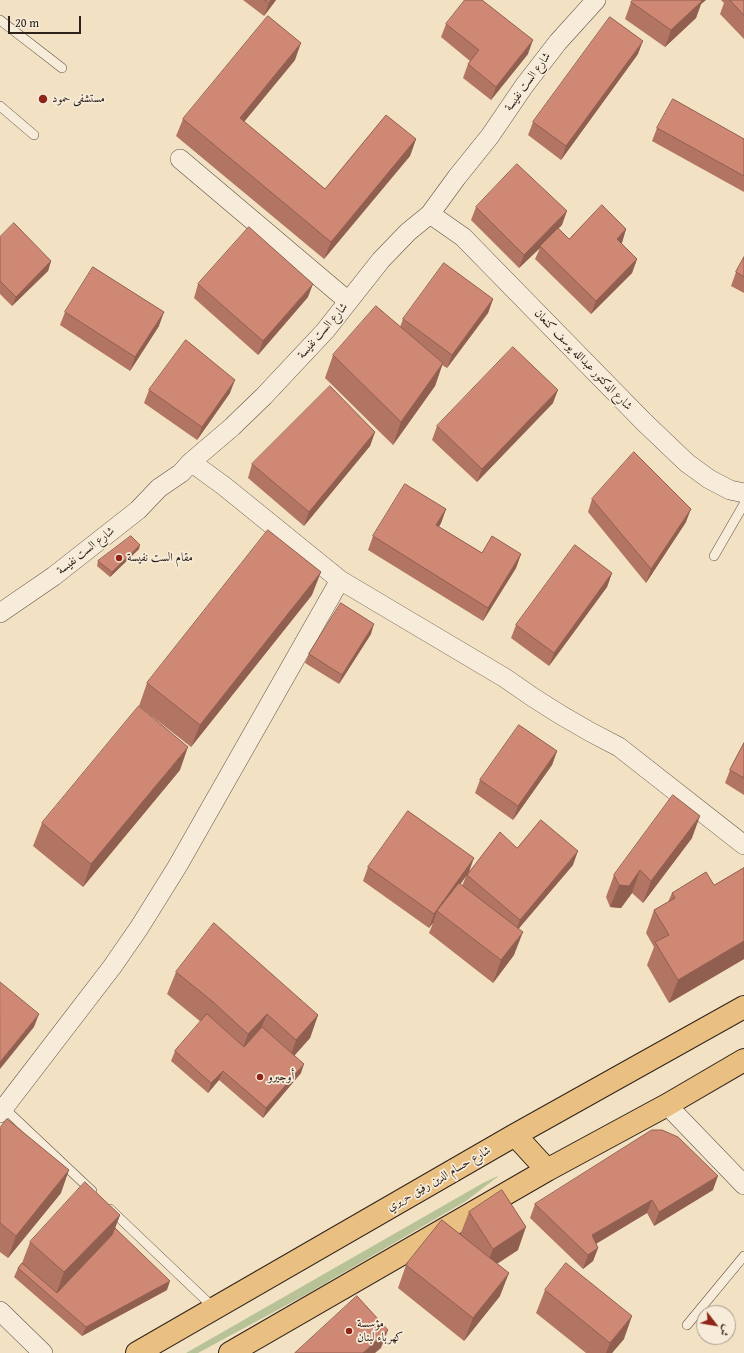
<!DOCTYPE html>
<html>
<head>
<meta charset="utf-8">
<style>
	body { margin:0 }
	#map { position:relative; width:744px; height:1353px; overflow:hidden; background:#f3e1c4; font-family:"Gentium Book Plus",Amiri,serif }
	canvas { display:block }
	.north { position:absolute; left:696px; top:1305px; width:40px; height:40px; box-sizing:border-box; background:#f7ecd9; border:1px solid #a79b8d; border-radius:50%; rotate:121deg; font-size:11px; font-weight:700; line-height:16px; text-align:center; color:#2e211a }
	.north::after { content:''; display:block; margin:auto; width:14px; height:18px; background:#8f2418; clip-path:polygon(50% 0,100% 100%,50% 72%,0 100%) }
	.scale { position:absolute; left:8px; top:16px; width:73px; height:18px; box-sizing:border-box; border:2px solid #2e211a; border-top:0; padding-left:5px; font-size:12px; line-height:14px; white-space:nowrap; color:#2e211a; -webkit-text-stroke:3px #f7ecd9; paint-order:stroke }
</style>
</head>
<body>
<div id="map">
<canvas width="744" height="1353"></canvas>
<div class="north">ش</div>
<div class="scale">20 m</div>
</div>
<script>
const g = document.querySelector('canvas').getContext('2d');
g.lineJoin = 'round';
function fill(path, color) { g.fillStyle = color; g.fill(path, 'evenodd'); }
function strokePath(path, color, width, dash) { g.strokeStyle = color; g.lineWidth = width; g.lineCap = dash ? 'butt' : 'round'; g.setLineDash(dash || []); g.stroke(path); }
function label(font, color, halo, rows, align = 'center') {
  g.font = font + ' "Gentium Book Plus",Amiri,serif'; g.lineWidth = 3.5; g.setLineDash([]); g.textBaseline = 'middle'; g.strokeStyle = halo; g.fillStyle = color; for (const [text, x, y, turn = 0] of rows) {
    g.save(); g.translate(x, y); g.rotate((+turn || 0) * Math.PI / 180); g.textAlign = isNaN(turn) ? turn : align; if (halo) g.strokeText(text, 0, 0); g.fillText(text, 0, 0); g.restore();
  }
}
fill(new Path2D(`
	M500,1175L466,1201L307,1294L198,1353H186L483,1183Z`), '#b7c397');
const service = new Path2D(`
	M0,20L62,68
	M0,106L34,135
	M714,556L744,504
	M4,1108L92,1191
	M110,1209L214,1308
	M687,1325L744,1256`);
const minor = new Path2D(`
	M180,159L348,301
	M430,214L463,237L644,422L687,463L709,479L730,490L744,493
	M191,462L224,486L340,580L505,678C541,704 579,727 619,747L744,845
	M0,613L54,576L138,510L159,488L181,473L191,462L232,427L264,396L325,331L381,260L408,232L430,214L457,177L490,136L524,86L558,42L596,0
	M667,1105L744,1185
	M0,1113L112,967L139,928L177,867L340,580
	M0,1311L43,1353`);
const primary = new Path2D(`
	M515,1135L547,1170
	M137,1353L515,1135L744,1007
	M230,1353L547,1170L667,1105L744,1060`);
strokePath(service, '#5f5144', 10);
strokePath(minor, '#5f5144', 20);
strokePath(primary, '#2e211a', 24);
strokePath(service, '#f7ecd9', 9);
strokePath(minor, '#f7ecd9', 19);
strokePath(primary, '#eac082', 22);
fill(new Path2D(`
	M243,0H276L264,16Z
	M633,0H706L701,4L696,18L665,47L625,19L631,2Z
	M721,0H744V39L720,14L724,3Z
	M446,24L528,54L491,100L463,78L468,64L470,61L441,37Z
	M638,54L561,160L528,135L533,122Z
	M295,60L244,122L325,189L416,139L410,156L324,259L176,136L183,119Z
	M657,128L744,139V192L652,141Z
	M476,207L562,225L558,228L569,239L626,229L621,244L637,259L632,273L591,314L535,259L540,248L519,268L471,220Z
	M0,237L51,261L48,271L12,306L0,294Z
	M744,257V293L731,286L736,272Z
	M198,284L308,297L258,355L194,298Z
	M493,299L488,313L447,368L442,365L435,386L393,445L325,378L333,355L400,327L403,319Z
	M65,312L159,326L130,371L60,325Z
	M149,390L230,393L197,440L144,403Z
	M553,403L477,482L432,440L437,426Z
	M375,432L370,446L304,526L248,478L252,464Z
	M592,499L686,522L646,583L588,512Z
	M446,509L441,523L439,527L482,553L521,554L516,568L483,621L368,550L373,536Z
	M139,549L110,577L97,566L98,561Z
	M612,573L607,587L549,666L511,638L516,625Z
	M312,595L191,747L139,706L147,683Z
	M371,634L339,684L305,663L309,654Z
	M744,743V795L725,783L730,770Z
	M557,751L552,765L513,820L475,793L480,780Z
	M180,770L83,887L33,846L42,823Z
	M692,838L643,903L632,893L621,908L610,907L606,897L614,875Z
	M517,848L573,865L518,929L514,955L493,983L429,933L433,923L429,928L363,881L368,867L469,871ZM466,876L462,886L460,884Z
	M744,868V959L669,1003L647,965L654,947L646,933L654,910L668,902L672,893L714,885Z
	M176,972L318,1015L310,1038L294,1055L301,1073L263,1118L219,1080L208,1093L171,1061L175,1051L201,1022L167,994Z
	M0,1128L61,1193L8,1258L0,1252Z
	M713,1190L654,1226L647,1213L596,1244L598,1248L593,1261L583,1269L530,1218L535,1204Z
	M469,1212L518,1250L497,1264L500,1296L464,1341L398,1288L406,1265L460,1235Z
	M120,1215L115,1228L167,1290L82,1336L14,1277L18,1268L22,1263L30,1242Z
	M545,1290L624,1339L612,1353H586L536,1313Z`), '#b27563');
fill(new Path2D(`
	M271,0H276L264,16L269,3Z
	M696,0H706L701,4L696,18L665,47L671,30Z
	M533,40L528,54L491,100L496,87Z
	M643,41L638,54L561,160L566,146Z
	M301,43L295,60L233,135L240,118Z
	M416,139L410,156L324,259L331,242Z
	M567,211L562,225L541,246H540V248L519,268L524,255Z
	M626,229L622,243L612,253L617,239Z
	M637,259L632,273L591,314L596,301Z
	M51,261L48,271L12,306L16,297Z
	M313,284L308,297L258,355L263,341Z
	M493,299L488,313L447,368L452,355Z
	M164,312L159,326L130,371L135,357Z
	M443,363L435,386L393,445L401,422Z
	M235,380L230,393L197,440L202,427Z
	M558,390L553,403L477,482L482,469Z
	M375,432L370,446L304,526L309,512Z
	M446,509L441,523L431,539L436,525Z
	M691,509L686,522L646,583L651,569Z
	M140,545L139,549L110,577L112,572Z
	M521,554L516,568L483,621L488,608Z
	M321,572L312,595L191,747L200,725Z
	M612,573L607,587L549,666L554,653Z
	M374,624L371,634L339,684L342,675Z
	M188,747L180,770L83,887L91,864Z
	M557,751L552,765L513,820L518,806Z
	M700,816L692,838L643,903L651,881Z
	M578,851L573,865L515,933L520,920Z
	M474,858L469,872L440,913L437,911L433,923L429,928L434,914Z
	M640,870L632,893L621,908L610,907L619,885Z
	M523,932L514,955L493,983L501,960Z
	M744,941V959L669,1003L678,980Z
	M39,1014L34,1027L0,1069V1062Z
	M267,1014L258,1036L240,1057L248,1034Z
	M318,1015L310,1038L288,1063L296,1040Z
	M304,1064L301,1073L263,1118L266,1108Z
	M223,1071L219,1080L208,1093L211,1083Z
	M69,1170L61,1193L8,1258L16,1236Z
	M718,1176L713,1190L654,1226L659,1212Z
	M652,1200L647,1213L587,1249L592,1235Z
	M120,1215L109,1244L54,1300L64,1272Z
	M526,1227L518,1250L484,1272L493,1249Z
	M598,1248L593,1261L583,1269L588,1255Z
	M509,1273L500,1296L464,1341L473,1318Z
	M170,1281L167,1290L82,1336L86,1327Z
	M632,1316L624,1339L612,1353H606L610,1343Z
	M388,1330L381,1348L375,1353H363Z`), '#915f50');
const building = new Path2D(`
	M265,0H271L269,3Z
	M465,0H482L533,40L496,87L468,64L479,50L446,24Z
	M633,0H701L702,1L671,30L631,2Z
	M730,0H744V15Z
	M268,16L301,43L240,118L325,189L386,115L416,139L331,242L183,119Z
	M610,17L643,41L566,146L533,122Z
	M673,99L744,139V176L657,128Z
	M517,164L567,211L524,255L476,207Z
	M602,205L626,229L617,239L637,259L596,301L540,246L558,228L569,239Z
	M14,223L51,261L16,297L0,281V237Z
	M249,227L313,284L263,341L198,284Z
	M744,257V277L736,272Z
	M444,263L493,299L452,355L403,319Z
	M93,267L164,312L135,357L65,312Z
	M376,306L443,363L401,422L333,355Z
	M186,340L235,380L202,427L149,390Z
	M513,347L558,390L482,469L437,426Z
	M330,386L375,432L309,512L252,464Z
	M634,452L691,509L651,569L592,499Z
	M405,484L446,509L436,525L482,553L492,536L521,554L488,608L373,536Z
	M268,530L321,572L200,725L147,683Z
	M131,536L140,545L112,572L98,561Z
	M575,545L612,573L554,653L516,625Z
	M341,603L374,624L342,675L309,654Z
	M139,706L188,747L91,864L42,823Z
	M519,725L557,751L518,806L480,780Z
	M744,743V778L730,770Z
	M673,795L700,816L651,881L640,870L629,886L619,885L614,875Z
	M408,811L474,858L434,914L368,867Z
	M541,820L578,851L520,920L467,875L500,832L517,848Z
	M744,868V941L678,980L655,942L669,935L654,910L675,898L672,893L706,872L714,885Z
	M459,883L523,932L501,960L437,911Z
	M214,923L318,1015L296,1040L267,1014L248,1034L212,1001L176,972Z
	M0,982L39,1014L0,1062Z
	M207,1014L244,1047L262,1027L304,1064L266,1108L223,1071L211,1083L175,1051Z
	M7,1119L69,1170L16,1236L0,1223V1128Z
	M652,1130H662L678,1137L718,1176L659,1212L652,1200L592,1235L598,1248L588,1255L535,1204Z
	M85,1182L120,1215L64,1272L30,1242Z
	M502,1190L526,1227L493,1249L469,1212Z
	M442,1220L509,1273L473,1318L406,1265Z
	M115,1228L170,1281L86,1327L18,1268L22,1263L57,1293L112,1235Z
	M566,1263L632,1316L610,1343L545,1290Z
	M357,1296L388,1330L363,1353H295Z`);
fill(building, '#cf8873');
strokePath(building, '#915f50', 1);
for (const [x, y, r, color] of [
	[43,99,5,"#8f2418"],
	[119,558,4,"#8f2418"],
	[260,1077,4,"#8f2418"],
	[349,1331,4,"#8f2418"]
]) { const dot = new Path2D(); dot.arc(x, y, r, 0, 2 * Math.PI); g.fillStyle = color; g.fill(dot); strokePath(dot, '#f7ecd9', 1.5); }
label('12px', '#2e211a', '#f7ecd9', [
	["شارع الست نفيسة",528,82,-54],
	["شارع الست نفيسة",323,331,-49],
	["شارع الدكتور عبدالله يوسف كنعان",583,360,46],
	["شارع الست نفيسة",86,551,-38],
	["شارع حسام الدين رفيق حريري",439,1179,-30]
]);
label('12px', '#2e211a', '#f7ecd9', [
	["مستشفى حمود",52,99],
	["مقام الست نفيسة",127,558],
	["أوجيرو",268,1077],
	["مؤسسة",357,1324],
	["كهرباء لبنان",357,1338]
], 'left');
</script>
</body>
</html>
